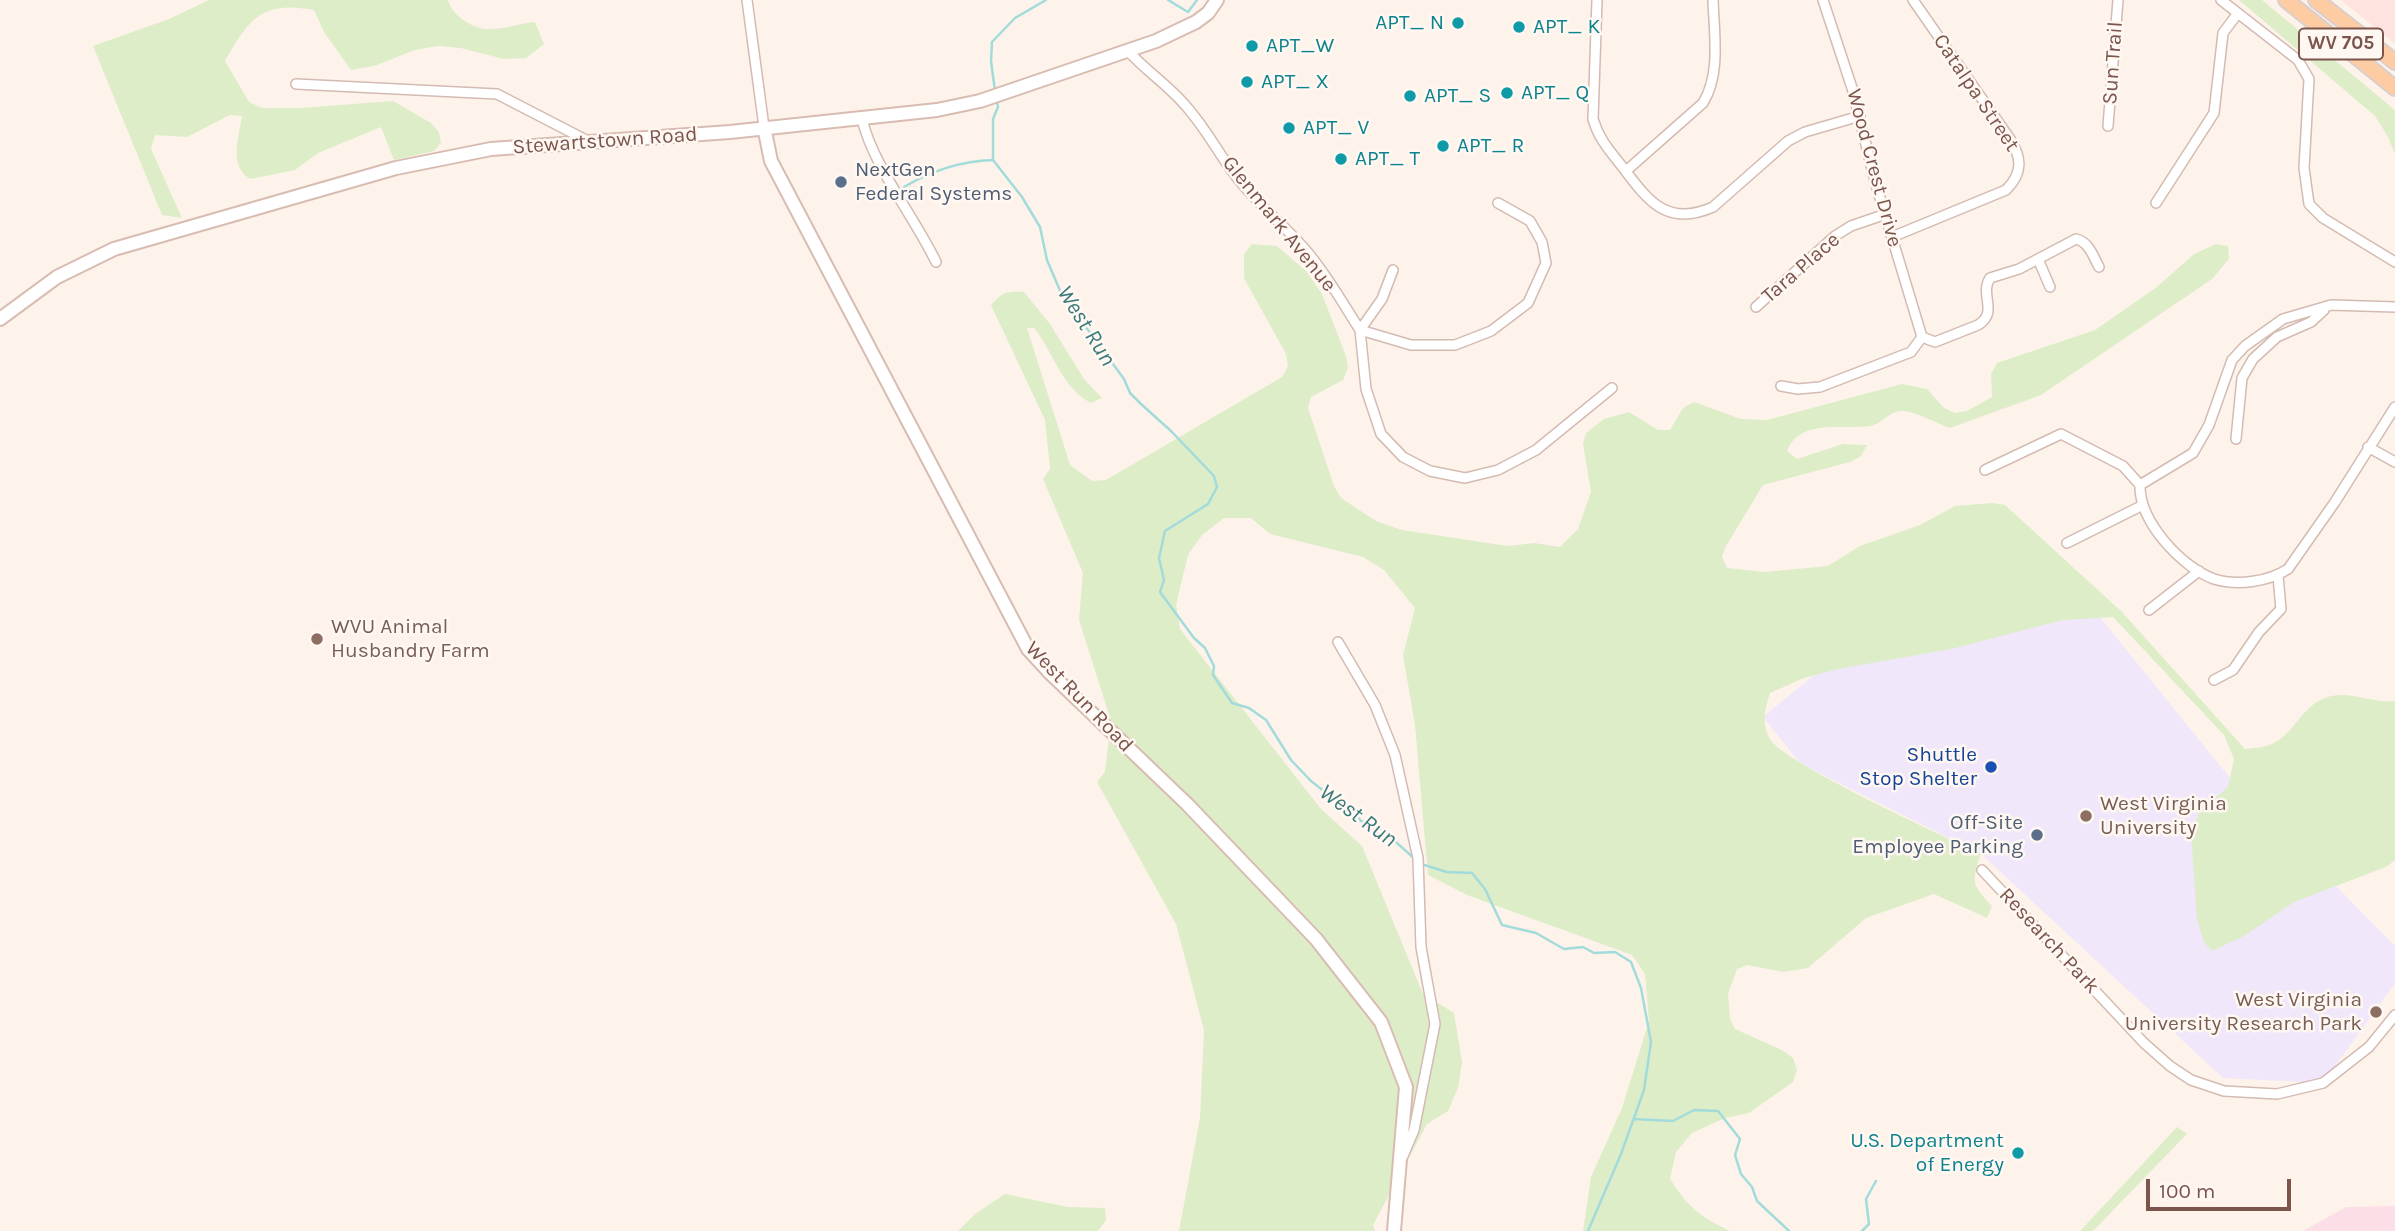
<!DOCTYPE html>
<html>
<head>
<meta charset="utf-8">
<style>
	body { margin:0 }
	#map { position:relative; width:2395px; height:1231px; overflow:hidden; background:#fdf3eb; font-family:Karla,sans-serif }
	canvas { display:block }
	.scale { position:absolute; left:2146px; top:1179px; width:145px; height:32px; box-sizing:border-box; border:4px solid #7b544b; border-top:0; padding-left:9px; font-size:21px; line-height:24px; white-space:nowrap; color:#7b544b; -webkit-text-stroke:5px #fff8f2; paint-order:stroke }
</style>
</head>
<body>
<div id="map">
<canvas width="2395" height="1231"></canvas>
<div class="scale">100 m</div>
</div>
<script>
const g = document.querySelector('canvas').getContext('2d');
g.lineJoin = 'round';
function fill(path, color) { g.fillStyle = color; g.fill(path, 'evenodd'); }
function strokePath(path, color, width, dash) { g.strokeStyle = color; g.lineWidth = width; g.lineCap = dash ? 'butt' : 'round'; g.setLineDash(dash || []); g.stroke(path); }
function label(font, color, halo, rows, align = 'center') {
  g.font = font + ' Karla,sans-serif'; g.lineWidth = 5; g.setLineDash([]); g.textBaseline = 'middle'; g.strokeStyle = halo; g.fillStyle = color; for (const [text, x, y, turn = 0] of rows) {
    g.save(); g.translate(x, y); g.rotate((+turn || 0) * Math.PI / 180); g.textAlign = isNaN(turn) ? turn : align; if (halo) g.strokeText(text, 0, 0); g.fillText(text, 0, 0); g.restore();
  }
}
fill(new Path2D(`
	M2341,0H2395V44Z`), '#fee3df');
fill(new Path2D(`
	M2095,611L2230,778L2395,946V983L2323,1083L2223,1078L1981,854L1801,764L1763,717L1830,662Z`), '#f0e7fa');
fill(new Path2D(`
	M2395,1206V1231H2303L2346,1207Z`), '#fcdee6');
fill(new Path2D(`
	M209,0H448C452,16 474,30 491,29C505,29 521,23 535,22L544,44L526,58L504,59L461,48L438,46L415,50L374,66L351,70L324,32L314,10C261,0 249,19 225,61L249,102L262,108H301L393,101L431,123L439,132L441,143L434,151L394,160L381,127L318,153L295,170L250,179C228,165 239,137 242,116L230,115L187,137L155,135L151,149L182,218L162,215L93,46L169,19Z
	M2239,0H2262L2395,110V154L2388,137L2375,116Z
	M1252,244L1277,246L1307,272L1322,294L1346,356L1348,368L1343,380L1311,397L1308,408L1334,486L1341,498L1376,521L1402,530L1508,546L1534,543L1560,547L1578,529L1591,492L1583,444L1586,433L1604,419L1629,412L1658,430H1670L1683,408L1694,402L1741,419L1767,420L1902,384L1927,389L1944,408L1955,413L1967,411L1992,397L1991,374L1997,363L2095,330L2157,287L2194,254L2216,244L2228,246L2229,259L2212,279L2041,395L1950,428C1936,423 1919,413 1904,411C1889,410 1883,424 1870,426C1842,430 1800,418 1787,451L1797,459L1843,444L1867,445L1861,456L1850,462L1763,485L1726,546L1722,557L1727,568L1765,572L1828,566L1860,546L1920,525L1955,506L1992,503L2005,505L2122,612L2245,749C2253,748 2264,748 2272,744C2294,734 2301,707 2325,698C2348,689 2372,704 2395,701V860L2386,867L2294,902L2244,936L2212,951L2204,942L2197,919L2191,832L2200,811L2228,787L2234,759L2224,735L2113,617L2063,620L1951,649L1838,669L1804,678L1770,693C1765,709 1761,723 1770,739C1783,763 1946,837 1981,854C1971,882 1972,885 1992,906L1987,918L1934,894L1866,918L1808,968L1783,972L1748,965L1737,969L1728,994L1730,1019L1735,1029L1782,1050L1793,1058L1797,1070L1793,1082L1749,1113L1725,1118L1692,1133L1676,1152L1670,1179C1689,1208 1699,1216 1730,1231H1583L1591,1177L1622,1108L1649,1021L1645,974L1632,955L1467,895L1428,875L1415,725L1403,655L1415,608L1384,570L1363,557L1270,534L1251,518H1224L1202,535L1188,555L1176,605L1180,629L1321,809L1362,846L1423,994L1454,1013L1462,1062L1458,1088L1448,1111L1427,1124L1373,1225L1375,1231H1179L1200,1118L1204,1030L1176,924L1097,782L1105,772L1111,721L1079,620L1083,573L1043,479L1050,469L1045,420L991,305C1001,293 1008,290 1024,292L1050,324L1084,379L1102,398L1091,403C1061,387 1054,353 1034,328H1027L1070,465L1092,481L1106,480L1282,377L1288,366L1286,354L1244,278V254Z
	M2177,1127L2187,1134L2093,1231H2080Z
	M1005,1194L1068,1207L1105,1208L1106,1220L1098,1231H958L975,1214Z`), '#ddedc8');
strokePath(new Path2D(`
	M1168,0L1188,12L1197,0
	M995,91L991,61L992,42L1015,18L1046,0
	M997,101L998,107L993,119V160L1022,197L1040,227L1047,260L1061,293L1124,379L1130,393L1141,404L1171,431L1214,476L1217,487L1208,504L1165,531L1159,558L1164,580L1160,592L1194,638L1205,648L1214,666L1213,675L1232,703L1249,708L1266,720L1291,760L1311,781L1330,796L1349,806L1361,821L1379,827L1416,860
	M904,187C931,171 960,161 993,160
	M1421,864L1447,872L1472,873L1485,889L1502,925L1536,933L1564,949L1583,947L1594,953L1615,952L1631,962L1641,988L1651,1042L1644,1090L1621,1154L1588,1231
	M1634,1119L1673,1121L1694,1110L1718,1111L1740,1139L1735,1155L1741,1174L1752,1187L1757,1201L1789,1231
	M1862,1231L1869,1224L1866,1199L1876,1181`), '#a3dbdb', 2.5);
const street = new Path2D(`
	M747,0L764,127
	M1597,0L1593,119C1599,140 1611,152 1624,169C1649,202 1668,227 1713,207L1788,141L1805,132L1860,116
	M1823,0L1852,88L1875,181L1922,337
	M2221,0L2298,60L2309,79L2304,168L2309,204L2323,218L2395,262
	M1127,50C1145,70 1168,85 1185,105C1204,126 1216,149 1232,171C1254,202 1285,225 1309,254C1328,277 1344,305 1360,330L1411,345H1455L1491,331L1528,303L1546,263L1542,242L1530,221L1498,203
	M296,84L497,94L590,142
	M862,119C873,166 914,216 936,262
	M2108,126L2118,0
	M1626,171L1703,103C1721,74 1714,33 1713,0
	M2156,203L2214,113L2223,33L2238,13
	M1892,237L2006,190C2023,173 2022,158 2010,139L1913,0
	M2038,259L2050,287
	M1393,270L1382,299L1360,330L1366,389L1381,434L1403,457L1430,471L1465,478L1498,470L1536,450L1612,388
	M1756,307L1835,236L1851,226L1886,214
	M2395,307L2331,305L2283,319L2245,346L2232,360L2209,425L2193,453L2140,485C2139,521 2181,567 2214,579C2237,586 2268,582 2288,569L2335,502L2395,407
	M1781,386L1798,389L1820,387L1911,352L1922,337L1935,342L1978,325C1999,312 1979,295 1990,278L2019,269L2076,239C2089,242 2093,256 2099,267
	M2236,439L2242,378L2253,359L2277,337L2311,322L2324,310
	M2368,447L2395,462
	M1985,470L2061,434L2123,466L2140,485
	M2067,543L2143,505
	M2149,610L2199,571
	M1338,642L1375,705L1395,755L1418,858L1421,947L1435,1024L1414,1130L1403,1156
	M2214,680L2233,670L2259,632L2281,609L2278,576
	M1982,870L2144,1043L2170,1066L2191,1080L2224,1091L2277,1094L2323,1083L2369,1047L2395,1015`);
const secondary = new Path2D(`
	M764,127L771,161L1028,649L1050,673L1187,804L1316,939L1381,1022L1406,1087L1394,1231
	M0,319L57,277L114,249L396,168L491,149L730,132L937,110L980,101L1156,41L1196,22L1208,13L1217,0`);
const primary = new Path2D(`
	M2286,0L2395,88
	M2316,0L2395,62`);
strokePath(street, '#d4bbb2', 12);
strokePath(secondary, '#d9bcb1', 16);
strokePath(primary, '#dacfcd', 18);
strokePath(street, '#fff', 9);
strokePath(secondary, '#fff', 12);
strokePath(primary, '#fdcca2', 14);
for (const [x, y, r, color] of [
	[1458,23,7,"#0f9aa8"],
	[1519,27,7,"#0f9aa8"],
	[1252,46,7,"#0f9aa8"],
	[1247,82,7,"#0f9aa8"],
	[1507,93,7,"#0f9aa8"],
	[1410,96,7,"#0f9aa8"],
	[1289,128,7,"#0f9aa8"],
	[1443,146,7,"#0f9aa8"],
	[1341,159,7,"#0f9aa8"],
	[841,182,7,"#5c6f8a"],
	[317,639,7,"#8d6e63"],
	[1991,767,7,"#1a4fb4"],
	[2086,816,7,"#8d6e63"],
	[2037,835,7,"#5c6f8a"],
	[2376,1012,7,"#8d6e63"],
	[2018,1153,7,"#0f9aa8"]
]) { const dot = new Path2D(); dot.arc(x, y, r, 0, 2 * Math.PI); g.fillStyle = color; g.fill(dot); strokePath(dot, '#fff8f2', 2.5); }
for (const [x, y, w] of [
	[2341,44,84]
]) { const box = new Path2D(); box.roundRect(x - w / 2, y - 15.5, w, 31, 5); g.fillStyle = '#fff8f2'; g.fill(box); strokePath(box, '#7b544b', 2); }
label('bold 19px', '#7b544b', null, [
	["WV 705",2341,44]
]);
label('21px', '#0d838f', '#fff8f2', [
	["APT_ N",1444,23,"right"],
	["APT_ K",1533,27],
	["APT_W",1266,46],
	["APT_ X",1261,82],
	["APT_ Q",1521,93],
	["APT_ S",1424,96],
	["APT_ V",1303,128],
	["APT_ R",1457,146],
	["APT_ T",1355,159],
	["U.S. Department",2004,1141,"right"],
	["of Energy",2004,1165,"right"]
], 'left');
label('21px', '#7b544b', '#fff8f2', [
	["Sun Trail",2113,63,-86],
	["Catalpa Street",1976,93,56],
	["Stewartstown Road",605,141,-4],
	["Wood Crest Drive",1874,168,75],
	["Glenmark Avenue",1279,224,51],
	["Tara Place",1801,268,-41],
	["West Run Road",1079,697,46],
	["Research Park",2049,941,47]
]);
label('21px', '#4e5e75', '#fff8f2', [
	["NextGen",855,170],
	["Federal Systems",855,194],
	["Off-Site",2023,823,"right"],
	["Employee Parking",2023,847,"right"]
], 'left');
label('21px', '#785e54', '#fff8f2', [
	["WVU Animal",331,627],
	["Husbandry Farm",331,651],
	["West Virginia",2100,804],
	["University",2100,828],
	["West Virginia",2362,1000,"right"],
	["University Research Park",2362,1024,"right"]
], 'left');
label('21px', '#164399', '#fff8f2', [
	["Shuttle",1977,755],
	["Stop Shelter",1977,779]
], 'right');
label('italic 23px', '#3a7979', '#fff8f2', [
	["West Run",1086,326,58],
	["West Run",1358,816,36]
]);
</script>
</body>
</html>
